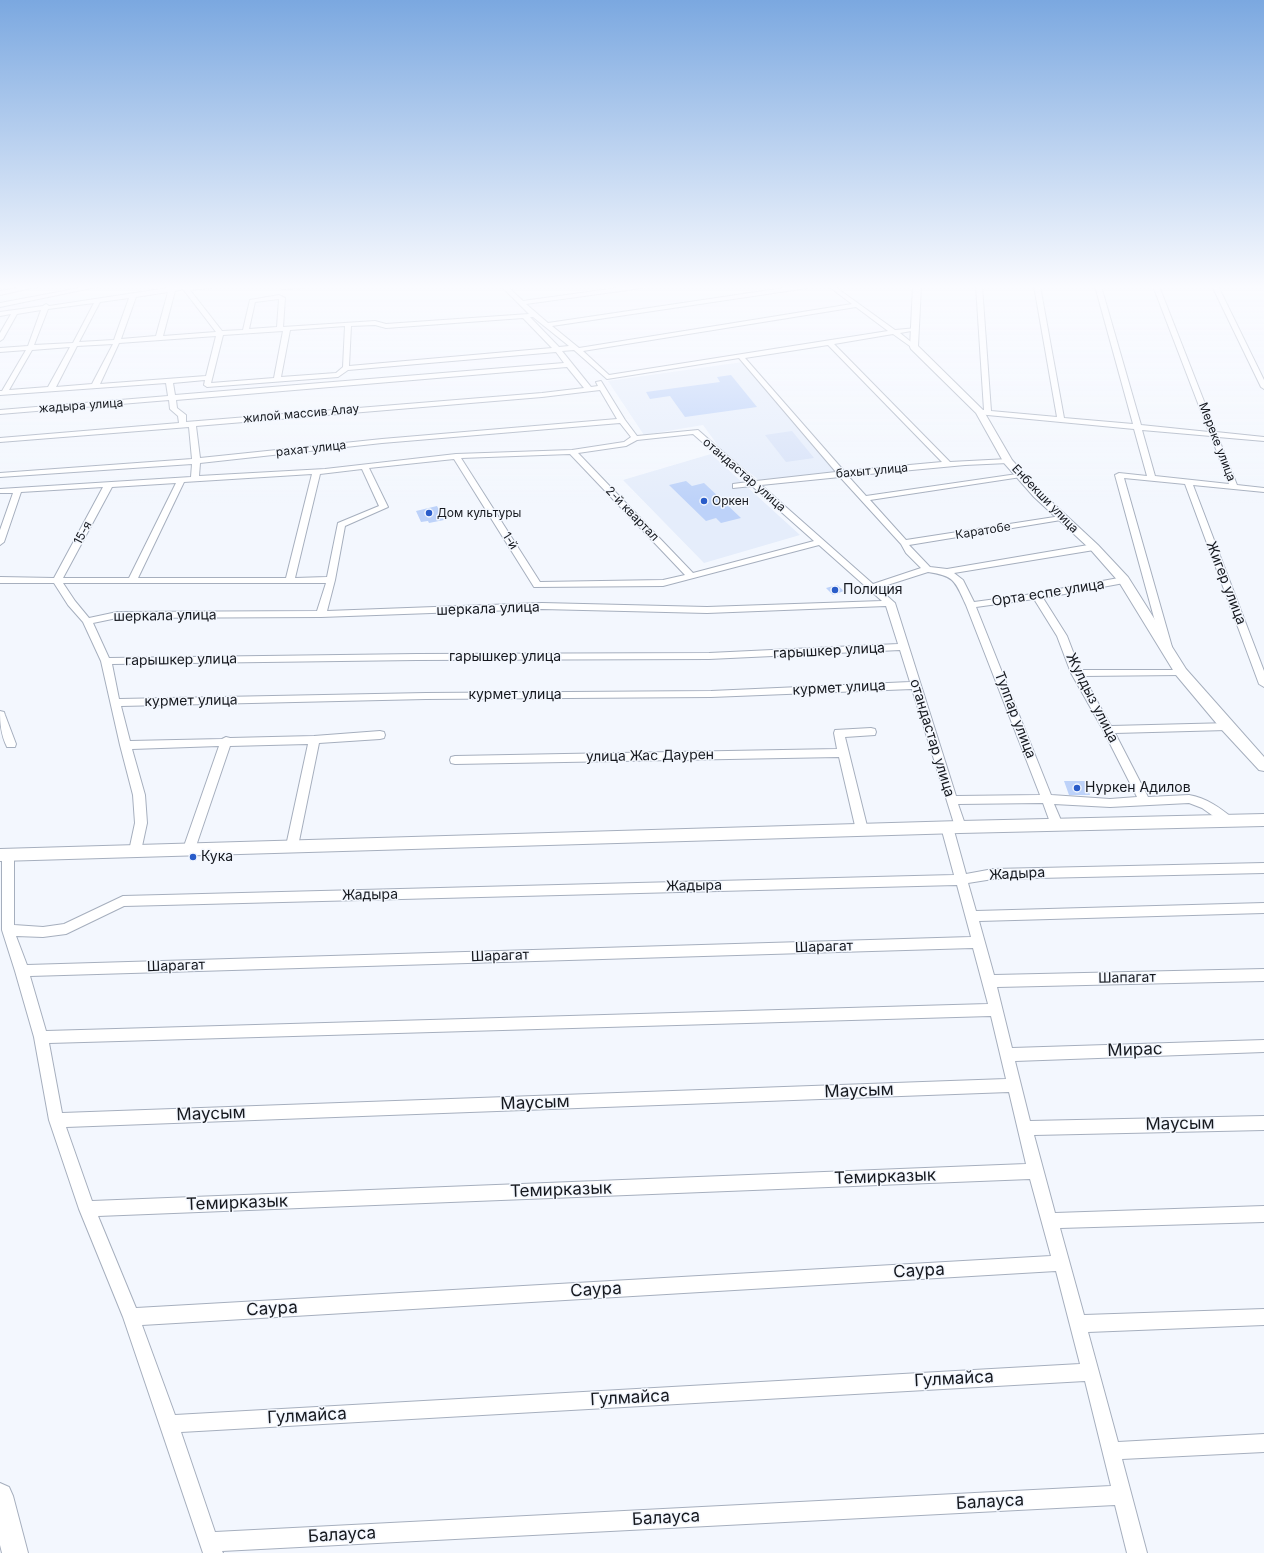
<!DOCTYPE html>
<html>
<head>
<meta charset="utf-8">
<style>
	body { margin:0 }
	canvas { display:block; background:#f3f7fe }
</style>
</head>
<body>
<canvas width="1264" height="1553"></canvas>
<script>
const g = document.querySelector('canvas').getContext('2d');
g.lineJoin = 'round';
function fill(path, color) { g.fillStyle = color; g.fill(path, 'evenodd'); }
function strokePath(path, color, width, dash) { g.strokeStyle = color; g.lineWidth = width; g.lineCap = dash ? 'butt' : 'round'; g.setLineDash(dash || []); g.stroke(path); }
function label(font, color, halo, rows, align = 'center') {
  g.font = font + ' Inter,sans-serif'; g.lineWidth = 3; g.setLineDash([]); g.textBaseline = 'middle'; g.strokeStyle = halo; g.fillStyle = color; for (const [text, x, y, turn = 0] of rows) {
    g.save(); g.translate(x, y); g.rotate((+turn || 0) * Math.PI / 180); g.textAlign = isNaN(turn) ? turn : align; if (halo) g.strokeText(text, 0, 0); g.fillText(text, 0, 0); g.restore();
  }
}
fill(new Path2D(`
	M743,362L837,471L765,485L722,451L703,425L644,435L608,381Z
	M711,454L800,535L704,563L623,480Z`), '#e5edfb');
fill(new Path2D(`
	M792,431L814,458L786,462L765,435Z`), '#d7e2f8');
fill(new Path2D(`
	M731,375L757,407L685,417L670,396L650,399L646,392L720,382L717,377Z
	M686,481L692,486L704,483L741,518L721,523L716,518L706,521L669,485Z
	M437,506L444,520L429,523L428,521L421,522L416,511Z
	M837,585L844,591L833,595L826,588Z
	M1064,781H1085L1090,795H1069Z`), '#bdd2f9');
const street = new Path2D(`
	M29,286H40L0,295V291Z
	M90,286H101L0,307V303Z
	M181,286H187L188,287L214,286L211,288L190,290L222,331L243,330L250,300L279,295L285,298L283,327L375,321L386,324L529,314L501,286H507L523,301L631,286H645L642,288L526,304L548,323L797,286H810L807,288L552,326L579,348L852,304L828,286H834L895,330L917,328V330L900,333L916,346V348L914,349L893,334L834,344L950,462L1008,459L1012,461L1008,463L965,465L848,476L866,496L1024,473L1025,475L1021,477L870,500L906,540L1061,516L1065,518L1061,520L909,545L930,567L947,569L1094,544L1097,545L1098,547L1094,550L954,573L963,580L974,602L1026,595L1124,577L1127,578L1128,580L1127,582L1124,583L1043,598L1067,636L1080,670H1185L1186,672L1181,675L1083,676L1111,726L1231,723L1232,726L1231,729L1227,730L1115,733L1148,797L1189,795C1207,798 1220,808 1234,819L1236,822L1234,825L1230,826L1226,825L1202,808L1189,803L1110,807L1054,804L1063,825L1061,828L1057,829L1053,828L1051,825L1043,803L958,804L966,827L964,830L960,831L956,830L912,689L711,697L426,699L121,706L130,741L222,739L226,737L230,738L314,736L380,731L384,732L385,735L384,738L380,739L319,743L298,846L296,849L292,851L288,849L286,846L308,744L230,746L195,849L193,852L189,854L185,852L183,849L219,746L132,749L145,795L147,823L141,851L139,854L135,856L131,854L129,851L135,823L133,795L120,745L101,661L83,622L68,605L54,583H0V577L54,578L103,487L21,492L4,542L0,545V530L13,493H0V489L191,477L192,464L0,477V473L192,459L189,427L0,442V438L179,423L178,416L170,409L169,400L0,414V410L168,396L166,383L0,395V391H2L26,350L0,352V348L28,346L41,310L17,314L3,339L0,341V333L11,314L0,316V312L43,306L46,304L49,306ZM183,289L216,332L163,336L175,291ZM168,292L156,336L121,339L136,297ZM129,298L114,340L79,342L100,302ZM279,299L277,327L249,329L255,302ZM94,303L73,343L34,345L48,309ZM856,307L888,331L609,375L583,351ZM530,317H533L569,346L559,347ZM523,318L552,348L349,366L351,326L375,325L386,328ZM345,326L343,367L336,373L281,377L290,330ZM283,331L274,378L211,383L223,335ZM216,336L206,376L100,384L119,343ZM113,344L92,384L56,387L77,346ZM828,345L942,462L844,471L745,358ZM70,347L48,387L9,390L32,350ZM574,350L607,379L739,358L836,472L756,481L698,430L637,436L625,420L601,381L596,382L598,386L591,387L562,351ZM556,352L564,363L175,395L173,383L205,380L204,385L207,387L338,377L348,370ZM567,367L584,388L542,393L186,422V415L177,408L176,400ZM600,390L617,419L382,439L200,458L196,426L542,397ZM620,423L631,437L624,442L572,450L456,454L325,469L199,476L200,463L382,443ZM693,434L748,482L733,484V488L752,486L814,541L693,573L578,453L626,446L637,440ZM570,454L685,575L663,580L540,582L461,458ZM454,459L534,587L663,586L819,545L882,601L707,607L542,603L327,611L335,580L345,526L388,507L369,468ZM362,469L379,506L338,523L327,577L295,578L320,474ZM312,474L286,578H138L184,482ZM840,477L901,544L906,553L921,568L873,584L761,485ZM176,483L129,578H63L112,487ZM928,572C955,576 955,581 966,605L1040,795L956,796L895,603L878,588ZM63,583H326L317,611L117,612L89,618L75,601ZM1034,599L1057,636L1071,673L1102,728L1137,797L1110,799L1051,795L976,607ZM886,606L898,644L709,653L417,654L109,658L93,623L117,618L321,617L542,609L707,613ZM900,650L910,682L711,691L426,693L119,699L112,664L417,660L709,659Z
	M280,286H308L305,288L282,289L280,288Z
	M976,286H982L991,411L1057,417L1034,286H1040L1064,418L1133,424L1095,286H1101L1141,425L1209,432L1153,286H1159L1216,432L1264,437V441L1218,437L1237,485L1264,488V492L1193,485L1264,671V687L1259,684L1185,484L1124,478L1172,647L1167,650L1162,647L1115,475L1119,473L1147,476L1134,429L977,414V410H984ZM1142,430L1211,436L1229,484L1155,476Z
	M1212,286H1218L1264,380V389L1261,387Z
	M0,711L4,712L5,715L16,744L15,747H7C1,735 0,724 0,711Z
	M871,728L875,729L876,732L875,735L845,737L868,830L866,833L862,834L858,833L856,830L839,757L455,764L451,763L450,760L451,757L455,756L837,749L834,733L835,730Z
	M947,823L951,824L953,827L966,874L993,869L1264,863V873L993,879L968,883L976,911L1264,903V913L979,921L994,975L1264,969V981L997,987L1012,1048L1264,1040V1052L1015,1061L1030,1121L1264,1116V1130L1034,1135L1055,1213L1264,1206V1222L1060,1228L1084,1315L1264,1309V1325L1088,1332L1118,1442L1264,1434V1452L1122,1459L1147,1553H1127L1115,1505L222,1551L223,1553H203L123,1317L79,1209L49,1120L34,1037L15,971L2,930V855L4,852L8,850L12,852L14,855V925L43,927L64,924L123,896L954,875L941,827L943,824ZM957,885L971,937L27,965L16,936L43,937L66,934L124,906ZM973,948L988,1004L46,1031L30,976ZM991,1016L1006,1079L62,1113L49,1043ZM1009,1092L1026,1164L92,1201L66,1127ZM1030,1179L1051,1256L136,1308L98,1216ZM1056,1271L1080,1364L175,1415L142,1325ZM1085,1381L1111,1486L215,1532L181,1432Z`);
const secondary = new Path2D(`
	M913,286H921L918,346L983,410L1012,460L1042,493L1098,545L1128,577L1186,669L1264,757V771L1259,770L1222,730L1176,675L1119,582L1090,549L1034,497L1004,463L976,413L911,349L910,347Z
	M1264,814V826L960,833L0,861V849L960,821Z
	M0,1483L9,1487L13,1496L28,1553H2L0,1545Z`);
strokePath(street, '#a6afbe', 2);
strokePath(secondary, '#a6afbe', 2);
fill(street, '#fff');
fill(secondary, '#fff');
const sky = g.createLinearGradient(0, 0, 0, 503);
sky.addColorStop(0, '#7ba8e0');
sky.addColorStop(0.57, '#fafbff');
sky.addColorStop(1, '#fafbff00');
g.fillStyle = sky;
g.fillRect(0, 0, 1264, 503);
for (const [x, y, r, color] of [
	[704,501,4,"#295cc9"],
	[429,513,4,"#295cc9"],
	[835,590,4,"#295cc9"],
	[1077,788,4,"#295cc9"],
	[193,857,4,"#295cc9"]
]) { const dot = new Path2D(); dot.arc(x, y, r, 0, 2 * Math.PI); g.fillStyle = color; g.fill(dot); strokePath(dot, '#f3f7fe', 1.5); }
label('12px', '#16191f', '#f3f7fe', [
	["жадыра улица",81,406,-4],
	["жилой массив Алау",301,414,-5],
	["Мереке улица",1217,442,69],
	["рахат улица",311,449,-6],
	["бахыт улица",872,471,-5],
	["отандастар улица",744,475,41],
	["Енбекши улица",1045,499,46],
	["2-й квартал",632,514,46],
	["Каратобе",983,531,-9],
	["15-я",83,533,-62],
	["1-й",510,541,58]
]);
label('12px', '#16191f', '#f3f7fe', [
	["Оркен",712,501],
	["Дом культуры",437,513]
], 'left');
label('14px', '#16191f', '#f3f7fe', [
	["Жигер улица",1226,583,69],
	["Орта еспе улица",1048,593,-9],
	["шеркала улица",488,609,-2],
	["шеркала улица",165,616,-1],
	["гарышкер улица",829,651,-3],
	["гарышкер улица",505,657],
	["гарышкер улица",181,660,-1],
	["курмет улица",839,688,-3],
	["курмет улица",515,695],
	["Жулдыз улица",1092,698,63],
	["курмет улица",191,701,-1],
	["Тулпар улица",1015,715,69],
	["отандастар улица",932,738,73],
	["улица Жас Даурен",650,756,-1],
	["Жадыра",1017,874,-3],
	["Жадыра",694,886,-1],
	["Жадыра",370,895,-1],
	["Шарагат",824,947,-2],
	["Шарагат",500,956,-2],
	["Шарагат",176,966,-2],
	["Шапагат",1127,978,-1]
]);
label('14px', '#16191f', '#f3f7fe', [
	["Полиция",843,590],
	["Нуркен Адилов",1085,788],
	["Кука",201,857]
], 'left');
label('17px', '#16191f', '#f3f7fe', [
	["Мирас",1135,1050,-2],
	["Маусым",859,1091,-2],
	["Маусым",535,1103,-2],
	["Маусым",211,1114,-2],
	["Маусым",1180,1124,-1],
	["Темирказык",885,1177,-2],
	["Темирказык",561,1190,-2],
	["Темирказык",237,1203,-2],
	["Саура",919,1271,-3],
	["Саура",596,1290,-3],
	["Саура",272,1309,-3],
	["Гулмайса",954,1379,-3],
	["Гулмайса",630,1398,-3],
	["Гулмайса",307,1416,-3],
	["Балауса",990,1502,-3],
	["Балауса",666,1518,-3],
	["Балауса",342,1535,-3]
]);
</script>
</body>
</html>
